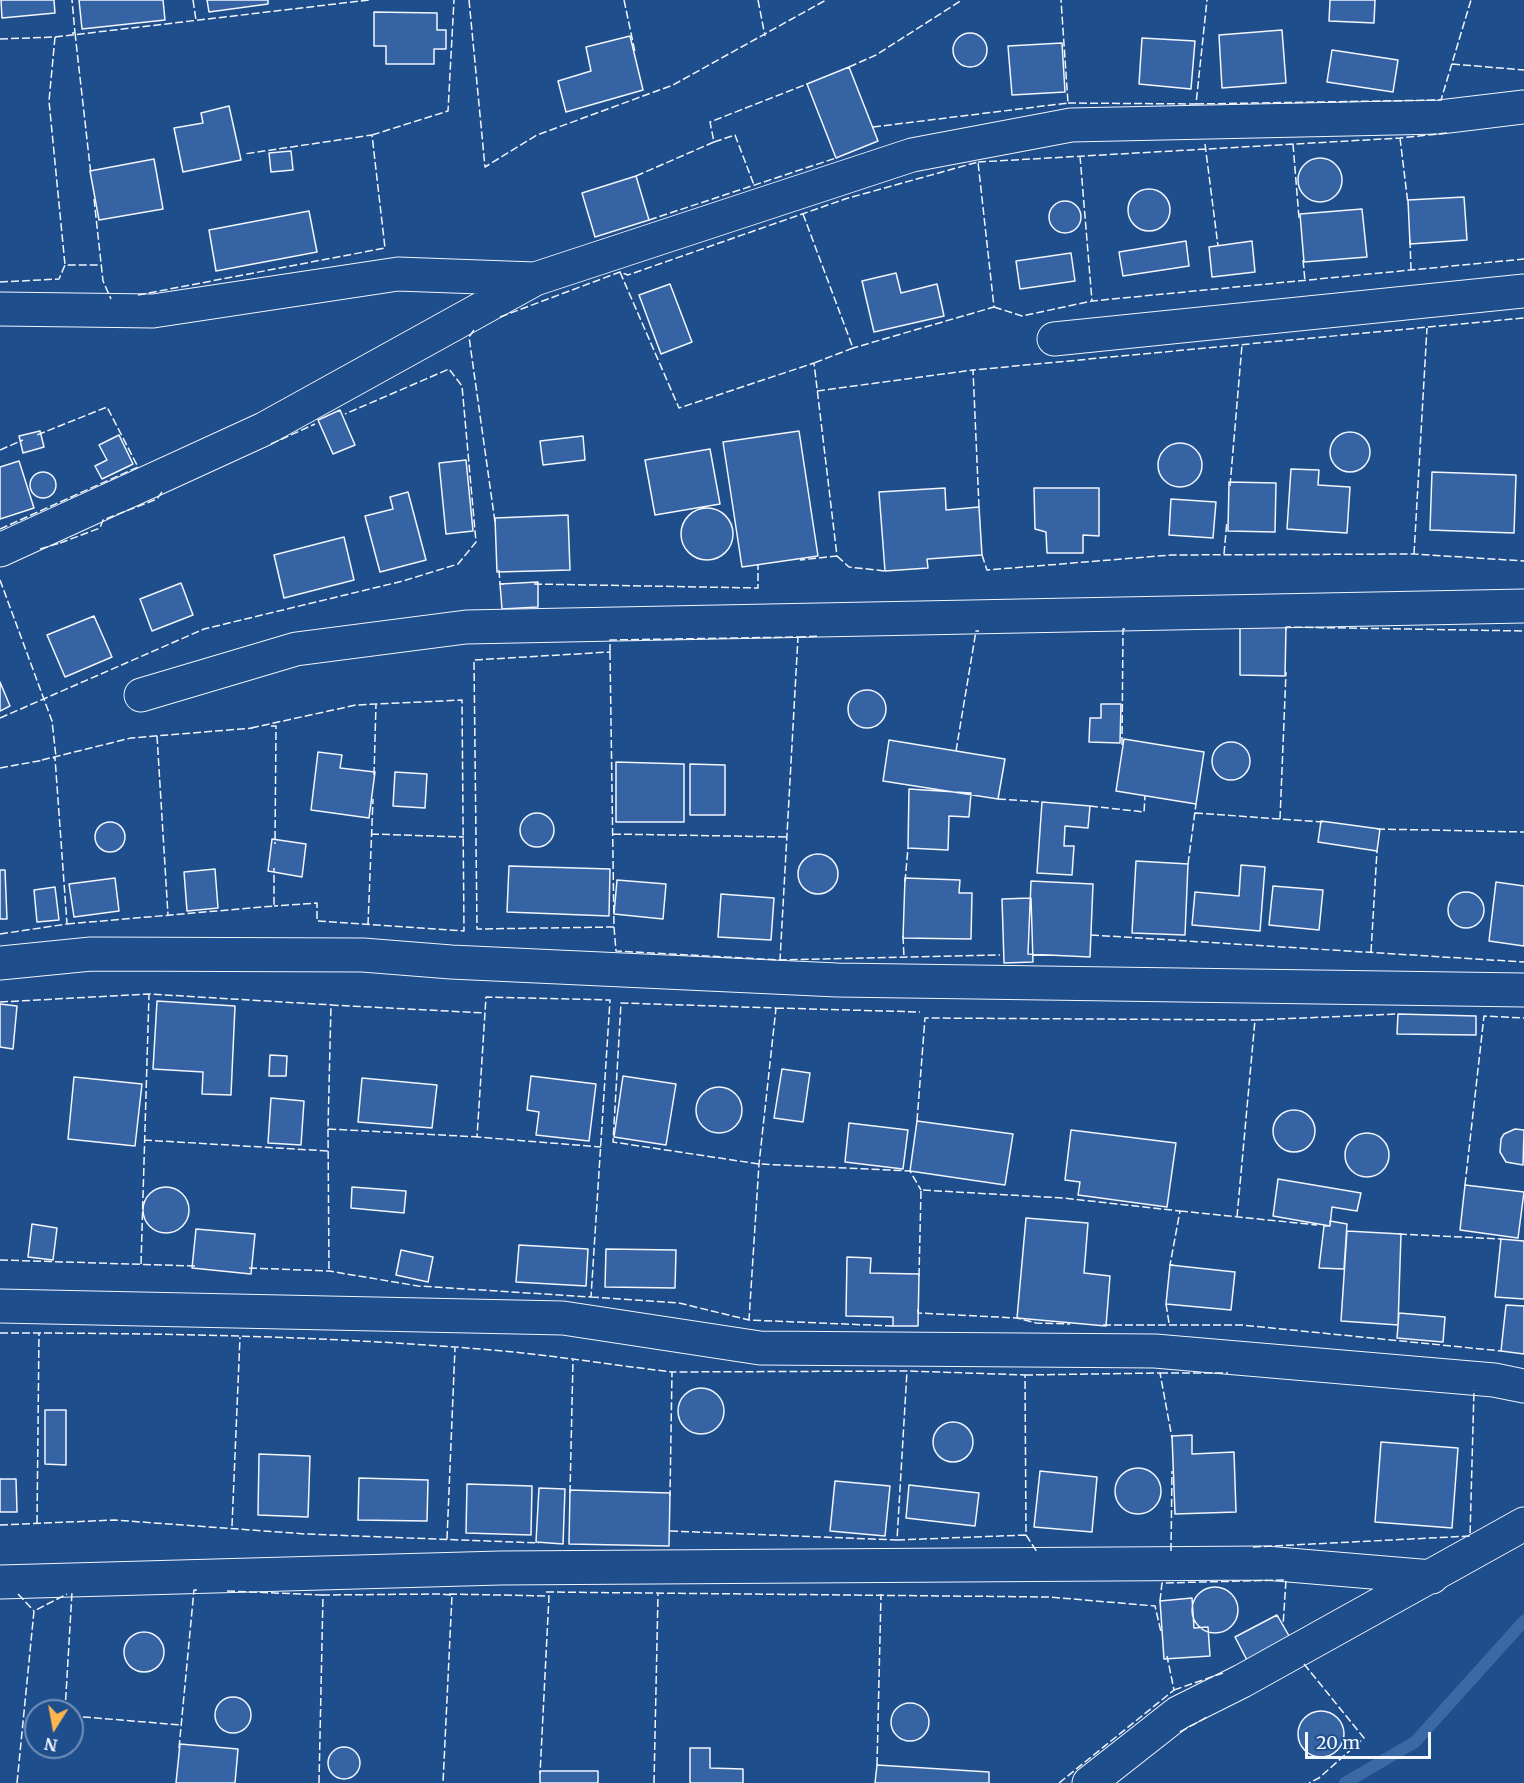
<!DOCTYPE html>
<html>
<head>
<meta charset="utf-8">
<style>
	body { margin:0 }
	#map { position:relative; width:1524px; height:1783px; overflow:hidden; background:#1f4e8c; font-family:Merriweather,serif }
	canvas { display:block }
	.north { position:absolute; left:24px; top:1699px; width:60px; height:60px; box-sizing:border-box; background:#1f4e8c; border:2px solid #7391ba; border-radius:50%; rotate:191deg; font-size:16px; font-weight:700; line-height:24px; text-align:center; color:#f2f6ff }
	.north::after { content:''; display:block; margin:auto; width:21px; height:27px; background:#ffb74d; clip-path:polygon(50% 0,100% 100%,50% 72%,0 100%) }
	.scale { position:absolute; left:1305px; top:1732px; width:126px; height:27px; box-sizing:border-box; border:3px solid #f2f6ff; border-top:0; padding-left:8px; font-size:18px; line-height:21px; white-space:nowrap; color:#f2f6ff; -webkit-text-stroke:4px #1f4e8c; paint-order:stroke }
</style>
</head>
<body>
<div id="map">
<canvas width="1524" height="1783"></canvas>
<div class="north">N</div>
<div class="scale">20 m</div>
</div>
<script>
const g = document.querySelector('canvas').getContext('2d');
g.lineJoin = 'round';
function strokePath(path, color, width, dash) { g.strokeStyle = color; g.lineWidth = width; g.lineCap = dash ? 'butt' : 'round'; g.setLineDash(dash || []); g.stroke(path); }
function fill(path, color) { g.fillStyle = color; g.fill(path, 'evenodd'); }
strokePath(new Path2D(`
	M1345,1783L1415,1742L1524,1621`), '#3b69a3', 12);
const building = new Path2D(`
	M1,0H54L55,13L2,18Z
	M79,0H163L165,20L82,29Z
	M207,0H268V4L209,12Z
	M1330,0H1375L1374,23L1329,21Z
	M374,12L437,13V30H446V49H434V64H386V46H374Z
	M1282,30L1286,83L1222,88L1219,35Z
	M953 50a17 17 0 1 1 34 0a17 17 0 1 1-34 0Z
	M630,36L643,90L566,112L558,81L591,71L586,47Z
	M1142,38L1195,41L1191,89L1139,84Z
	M1062,43L1065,92L1012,95L1008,46Z
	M1332,50L1398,60L1393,92L1327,82Z
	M849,67L878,141L836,158L807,84Z
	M229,106L241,160L183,172L174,128L203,123L201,113Z
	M291,151L293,170L271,172L269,153Z
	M1298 180a22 22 0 1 1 44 0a22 22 0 1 1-44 0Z
	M154,159L163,209L99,220L90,171Z
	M636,176L649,220L595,237L582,193Z
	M1128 210a21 21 0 1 1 42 0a21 21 0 1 1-42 0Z
	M1464,197L1467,240L1410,244L1408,200Z
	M1049 217a16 16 0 1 1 32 0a16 16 0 1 1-32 0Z
	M1362,209L1367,257L1304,262L1300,214Z
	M309,211L317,252L216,271L209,230Z
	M1186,241L1189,266L1123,276L1119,252Z
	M1252,241L1255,272L1212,277L1209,247Z
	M1071,253L1075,281L1020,289L1016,261Z
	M896,273L901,293L937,284L944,316L874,332L862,281Z
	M670,284L692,342L661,354L639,295Z
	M340,410L355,445L333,454L318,420Z
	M40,431L44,447L23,453L19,436Z
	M799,431L818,556L742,567L723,442Z
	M1330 452a20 20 0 1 1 40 0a20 20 0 1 1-40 0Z
	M119,435L133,464L102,479L95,466L107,460L99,445Z
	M583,436L585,460L543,465L540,441Z
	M1158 465a22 22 0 1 1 44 0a22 22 0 1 1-44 0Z
	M710,449L720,504L655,515L645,460Z
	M466,460L473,531L446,534L439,463Z
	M19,461L34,508L0,519V467Z
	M1291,469L1319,470L1318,485L1350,487L1347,533L1287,529Z
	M30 485a13 13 0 1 1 26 0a13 13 0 1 1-26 0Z
	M1432,472L1516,475L1514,533L1430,530Z
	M1229,482L1276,483L1275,532L1228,531Z
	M945,488L946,510L979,507L982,555L927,559L928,568L885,571L879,492Z
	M1034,488H1099V536L1083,535V553H1047L1046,532L1035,529Z
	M408,492L426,560L380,572L365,516L393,509L390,497Z
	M1171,499L1216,502L1213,538L1169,535Z
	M681 534a26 26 0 1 1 52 0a26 26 0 1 1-52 0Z
	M568,515L570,570L497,572L495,518Z
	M344,537L354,580L284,598L274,555Z
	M538,582V607L502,609L500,584Z
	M181,583L193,615L152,631L140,599Z
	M94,616L112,657L65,677L47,635Z
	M1240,626L1286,627L1285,676L1240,675Z
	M0,682L10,706L0,711Z
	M848 709a19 19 0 1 1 38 0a19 19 0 1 1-38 0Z
	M1101,704H1121L1120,743L1089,742L1090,718H1101Z
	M1124,739L1204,752L1196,804L1116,791Z
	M889,740L1005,759L998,799L883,781Z
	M1212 761a19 19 0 1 1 38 0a19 19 0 1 1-38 0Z
	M318,752L342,755L340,768L375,772L369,818L311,810Z
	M616,762L684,764V822H616Z
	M690,764L725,765V815H690Z
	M395,772L427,774L425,808L393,806Z
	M909,789L971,793L969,817L949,816L948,850L908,848Z
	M1042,802L1090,806L1088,828L1065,826L1064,846H1074L1072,875L1037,873Z
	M520 830a17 17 0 1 1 34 0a17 17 0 1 1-34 0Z
	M1321,821L1380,829L1377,851L1318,842Z
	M95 837a15 15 0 1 1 30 0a15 15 0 1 1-30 0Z
	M272,839L306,844L302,877L268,871Z
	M798 874a20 20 0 1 1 40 0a20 20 0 1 1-40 0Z
	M1136,861L1188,864L1185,935L1132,933Z
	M1241,865L1265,867L1260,931L1192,925L1195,892L1239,896Z
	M509,866L610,869L609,916L507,912Z
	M215,869L218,908L187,911L184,872Z
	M0,870H5L7,919H0Z
	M115,878L119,911L74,917L69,884Z
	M905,878L960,880L959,893H972L971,939L903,938Z
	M617,880L666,884L663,919L614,914Z
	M1031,881L1093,884L1090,957L1028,954Z
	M1496,882L1524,886V946L1489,941Z
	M1273,886L1323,890L1319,930L1269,925Z
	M55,887L59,920L37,922L34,890Z
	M1448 910a18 18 0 1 1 36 0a18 18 0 1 1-36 0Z
	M721,894L774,898L771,940L718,937Z
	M1031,898L1033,962L1004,963L1002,899Z
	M157,1001L235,1006L231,1095L202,1094L203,1072L153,1069Z
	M0,1004L17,1006L13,1049L0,1047Z
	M1398,1014L1476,1016V1035L1397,1034Z
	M270,1055L287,1056L286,1076H269Z
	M782,1069L810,1073L803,1122L774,1118Z
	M531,1076L596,1084L589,1141L536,1135L539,1112L527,1110Z
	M623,1076L676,1084L666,1145L614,1137Z
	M74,1077L142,1084L135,1146L68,1139Z
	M362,1078L437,1085L432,1128L358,1122Z
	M696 1110a23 23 0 1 1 46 0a23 23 0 1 1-46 0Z
	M271,1098L304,1101L301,1145L268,1143Z
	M1273 1131a21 21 0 1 1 42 0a21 21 0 1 1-42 0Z
	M917,1121L1013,1134L1005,1185L910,1171Z
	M849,1123L908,1130L903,1169L845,1162Z
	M1515,1129L1524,1130L1523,1165L1506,1162L1500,1152L1501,1139L1504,1134Z
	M1071,1130L1176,1143L1167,1207L1078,1195L1080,1182L1065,1180Z
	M1345 1155a22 22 0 1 1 44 0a22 22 0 1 1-44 0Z
	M1278,1179L1361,1193L1357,1211L1332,1207L1330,1226L1273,1216Z
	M1465,1185L1524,1192L1518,1238L1460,1230Z
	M143 1210a23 23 0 1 1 46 0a23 23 0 1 1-46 0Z
	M352,1187L406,1191L404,1213L351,1208Z
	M1026,1218L1088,1223L1084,1273L1110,1276L1106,1326L1017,1318Z
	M1330,1221L1347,1224L1344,1269L1319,1268L1324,1226H1330Z
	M32,1224L57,1228L53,1260L28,1257Z
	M196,1229L255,1234L251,1274L192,1268Z
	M1347,1231L1401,1234L1398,1325L1341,1321Z
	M1501,1239L1524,1241V1299L1495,1297Z
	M519,1245L588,1249L586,1286L516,1282Z
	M606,1249L676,1250L675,1288L605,1287Z
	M401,1250L433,1257L428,1282L396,1275Z
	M847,1257L871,1258L870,1273L919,1274L918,1326H893V1317L846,1316Z
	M1170,1265L1235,1272L1231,1310L1166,1304Z
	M1506,1305L1524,1306V1354L1501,1351Z
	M1399,1313L1445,1317L1443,1342L1397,1338Z
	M678 1411a23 23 0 1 1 46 0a23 23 0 1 1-46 0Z
	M45,1410H66V1465L45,1464Z
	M933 1442a20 20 0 1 1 40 0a20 20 0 1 1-40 0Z
	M1192,1435V1454L1234,1452L1236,1512L1175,1514L1172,1436Z
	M1381,1442L1458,1448L1452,1528L1375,1522Z
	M259,1454L310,1456L308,1517L258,1515Z
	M1115 1491a23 23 0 1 1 46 0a23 23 0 1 1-46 0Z
	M1040,1471L1097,1477L1092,1532L1034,1527Z
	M359,1478L428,1480L427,1521L358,1520Z
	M0,1479H16L17,1512H0Z
	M835,1481L890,1486L885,1536L830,1531Z
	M467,1484L532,1486L531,1535L466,1533Z
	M909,1485L979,1493L975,1526L906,1518Z
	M539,1488L565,1489L563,1544L536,1542Z
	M570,1490L670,1493L669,1546L569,1544Z
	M1192 1610a23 23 0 1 1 46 0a23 23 0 1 1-46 0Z
	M1192,1598L1194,1628L1208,1627L1210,1656L1164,1659L1160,1601Z
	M1277,1615L1292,1641L1249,1664L1235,1637Z
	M124 1652a20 20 0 1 1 40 0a20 20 0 1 1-40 0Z
	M215 1715a18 18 0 1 1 36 0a18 18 0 1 1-36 0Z
	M891 1722a19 19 0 1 1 38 0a19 19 0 1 1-38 0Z
	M1298 1734a23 23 0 1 1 46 0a23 23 0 1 1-46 0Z
	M180,1744L238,1749L235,1783H176Z
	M328 1763a16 16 0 1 1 32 0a16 16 0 1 1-32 0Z
	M690,1748H710V1768L743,1769V1783H690Z
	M877,1765L989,1772V1783H875Z
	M540,1771H598V1783H540Z`);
fill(building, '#3563a3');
strokePath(building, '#f2f6ff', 1.5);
const minor = new Path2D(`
	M0,309L153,311L398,274L535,279
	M1054,339L1524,291
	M0,550L264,429L535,279L912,155L1071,125L1440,117L1524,107
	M141,695L296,649L466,627L1524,606
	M0,963L91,954L363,955L451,962L837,980L1524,990
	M0,1306L563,1318L760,1348L1155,1351L1494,1380L1524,1386
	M0,1582L500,1568L1265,1563L1432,1577
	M1089,1783L1178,1713L1242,1681L1524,1524`);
strokePath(minor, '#f2f6ff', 35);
strokePath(minor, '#1f4e8c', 33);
strokePath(new Path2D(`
	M193,0L196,20
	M469,0L485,167L537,135L673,85L826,0
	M624,0L635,52
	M758,0L765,36
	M72,33H75L72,0
	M75,33L91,175
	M55,37L49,101L65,265
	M0,39L55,37L369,0
	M1452,64L1524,70
	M849,67L876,55L962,0
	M1068,103L1196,104L1207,0
	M1196,104L1441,100L1471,0
	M873,127L1068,103L1061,0
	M372,135L448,111L454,0
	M1400,138L1408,204
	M714,142L735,135L754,185
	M1205,144L1218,246
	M1293,144L1299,218
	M1080,156L1092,301
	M978,162L1400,138L1447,133
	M636,176L714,142L710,122L807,84
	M94,199L103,281L111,299
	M803,214L853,348L814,363
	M649,220L836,158
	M1410,240L1411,270
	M1303,260L1305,281
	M620,272L679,408L814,363L837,556L800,560
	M0,282L59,279L65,265H102
	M138,295L385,248L372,135L244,154
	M994,307L1022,316L1092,301L1524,259
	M500,317L620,272L628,275L845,199L978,162L994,307L853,348
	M474,330L469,337L495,522
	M817,391L973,370
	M271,444L315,424
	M0,450L23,440
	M1230,486L1242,345
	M979,507L973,370L1524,318
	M0,529L138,467L107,407L37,435
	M60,543L100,528L103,520L157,499L162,492
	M40,549L60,543
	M1224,554L1227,521
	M1414,554L1427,328
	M982,555L987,570L1171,555L1414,554L1524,561
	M837,556L849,567L885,571
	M499,570L500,584H504
	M0,580L52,721L56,757
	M534,584L758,588V564
	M1286,630V627L1524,631
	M798,637L820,636
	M610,652L614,927L477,929L474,660Z
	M610,652V640L798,637L780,960
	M0,718L204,629L403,581L458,564L476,542L462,386L449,369L345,414
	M271,726H276L275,844
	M251,728L356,705L462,700L464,931L317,921V903L274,906
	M157,736L168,915
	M1122,745L1123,629H1126
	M956,751L976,631H979
	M42,760L131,738L253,728
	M0,768L44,760
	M374,775L376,704
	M998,799L1042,802
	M1090,806L1144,812L1145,796
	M1195,813L1323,822
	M1280,819L1286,672
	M1377,829L1524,832
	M371,834L464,837
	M613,834L786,837
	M1188,864L1196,804
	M905,882L908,848
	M67,924L274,906V868
	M368,925L373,799
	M614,927L616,951L780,960L1000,955
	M0,934L67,924L55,758H53
	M1091,935L1524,962
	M903,936L904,957
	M1371,952L1377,851
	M0,1002L149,994L333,1005
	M776,1008L920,1012
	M917,1121L925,1018L1255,1020
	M328,1129L329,1271
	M479,1137L328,1129L331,1005L485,1013
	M144,1140L328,1151
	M1465,1185L1484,1016L1524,1018
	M1180,1211L1317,1225
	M1237,1217L1255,1020L1398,1014
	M1399,1234L1501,1239
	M0,1260L195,1266
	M141,1264L149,994
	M249,1268L329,1271L418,1286L591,1297L610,1000L486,997L477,1137L601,1147
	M919,1276L921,1190L1063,1198L1180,1211L1170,1265H1174
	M591,1297L679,1303L749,1320
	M1166,1304L1169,1323
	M918,1309V1313L1017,1318L1036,1323L1070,1324
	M1103,1325H1242L1501,1351
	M893,1326L749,1320L759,1164L776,1008L621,1003L613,1142L759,1164L910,1171L921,1190
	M0,1333C164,1333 328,1336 491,1350C552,1355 612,1365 672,1372L670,1496
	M1160,1373H1228
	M1025,1375L1160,1373L1172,1438
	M570,1493L573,1360
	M37,1523L39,1333
	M0,1525L114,1520L306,1534L539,1543
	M232,1526L240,1337
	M670,1531L897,1540L907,1371L672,1372
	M1026,1535L1037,1552
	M447,1539L455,1348
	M897,1540L1026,1535L1025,1375L907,1371
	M1253,1547L1470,1536L1474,1390
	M1171,1551L1172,1471
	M227,1591L323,1595
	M546,1592L1049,1597L1155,1606L1161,1632
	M18,1594L34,1611
	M449,1594L549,1596L540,1774
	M1160,1601L1162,1583L1286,1580L1283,1626
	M1304,1664L1364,1738L1319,1778L1309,1783
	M1174,1690L1223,1673
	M65,1711L72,1592
	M72,1716L181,1725
	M1180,1732L1209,1716
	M179,1748L194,1590H197
	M877,1765L881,1594
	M17,1783L34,1611L67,1594
	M319,1783L323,1595L439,1594L452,1595L443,1783
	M654,1783L658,1594
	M1059,1783L1174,1690L1167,1656`), '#f2f6ff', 1.5, [8, 3]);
</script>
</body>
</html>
